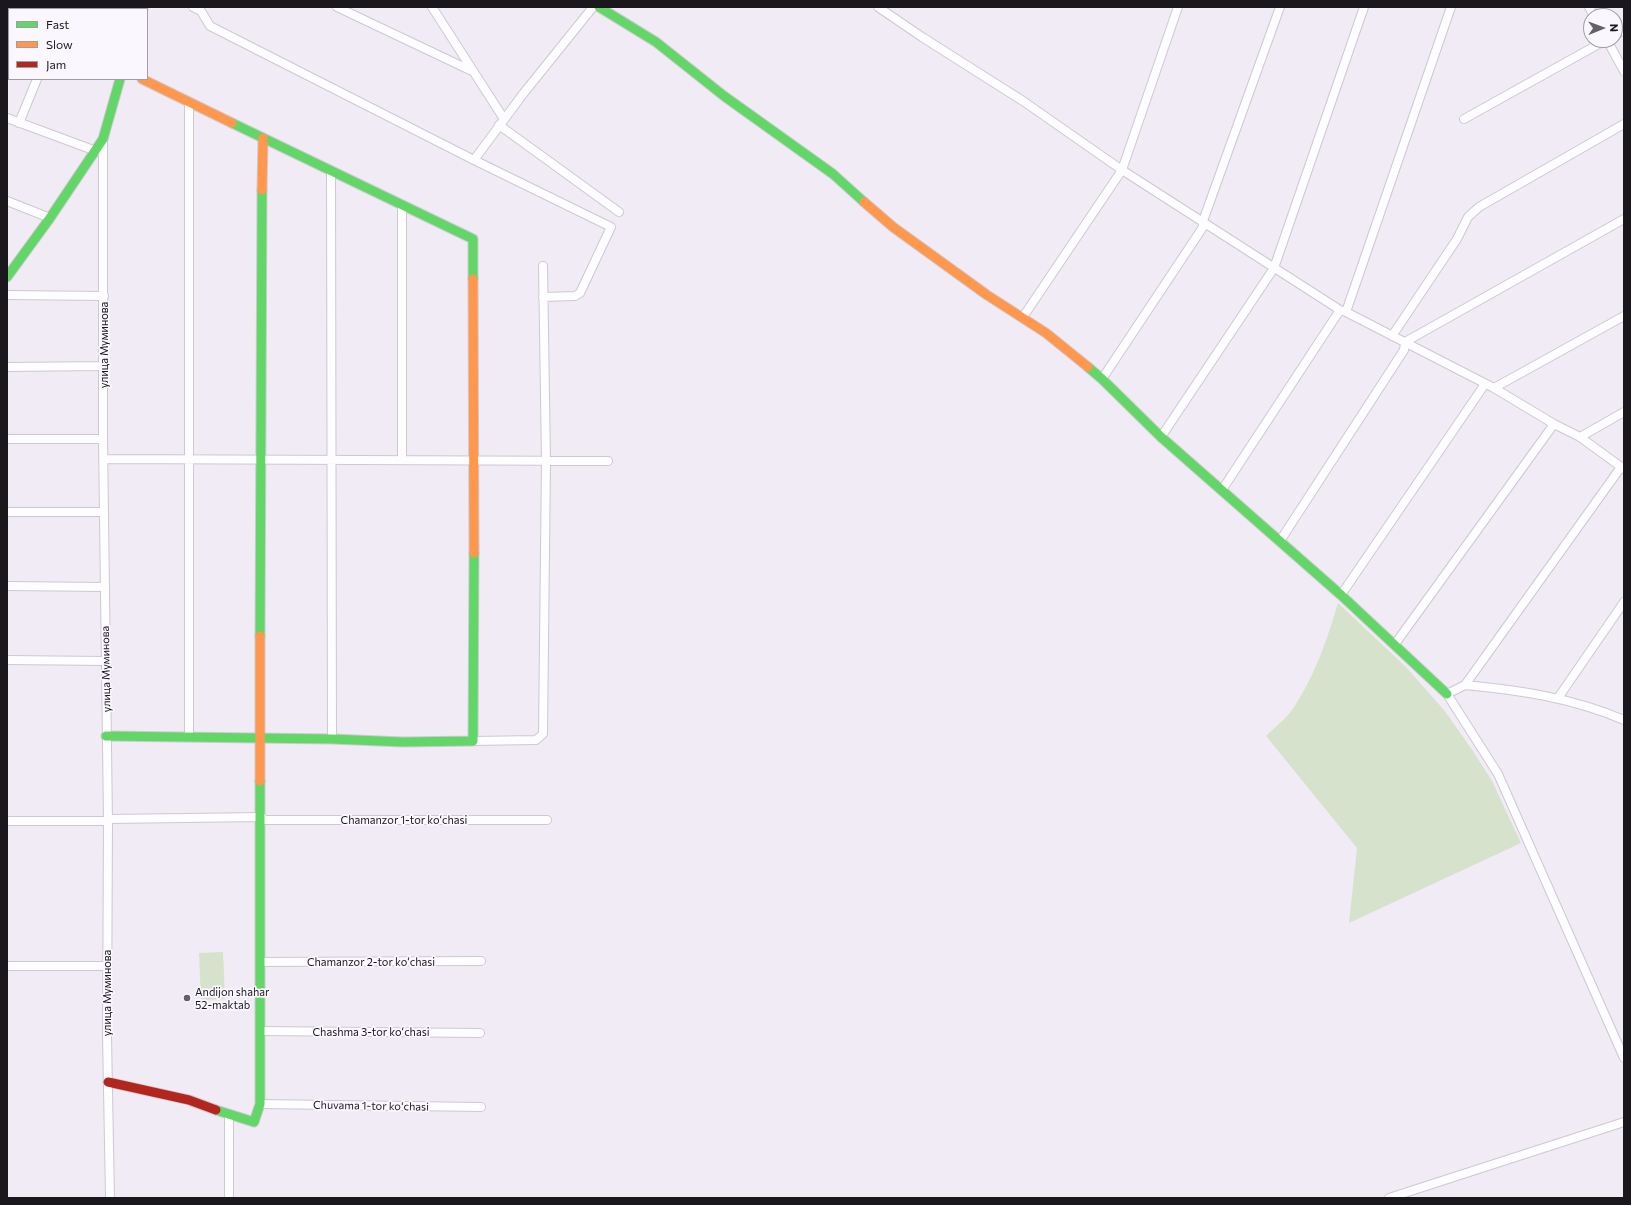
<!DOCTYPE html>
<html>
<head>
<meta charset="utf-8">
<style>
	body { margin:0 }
	#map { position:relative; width:1631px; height:1205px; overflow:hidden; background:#f1ebf6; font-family:Commissioner,sans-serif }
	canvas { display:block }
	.frame { position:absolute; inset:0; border:8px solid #1a171d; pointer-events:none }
	.legend { position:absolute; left:8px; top:8px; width:140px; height:72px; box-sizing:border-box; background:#fbf7fe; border:1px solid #a19da4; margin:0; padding:5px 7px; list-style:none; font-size:12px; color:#1a171d }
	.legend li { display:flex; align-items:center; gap:8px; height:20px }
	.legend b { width:20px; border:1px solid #a19da4 }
	.north { position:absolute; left:1583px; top:8px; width:40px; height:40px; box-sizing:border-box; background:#fbf7fe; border:1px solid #a19da4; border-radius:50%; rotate:89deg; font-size:11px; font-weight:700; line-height:16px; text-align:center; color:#1a171d }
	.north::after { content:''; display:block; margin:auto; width:14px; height:18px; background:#656169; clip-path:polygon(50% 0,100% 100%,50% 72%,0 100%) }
</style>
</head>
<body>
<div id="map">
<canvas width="1631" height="1205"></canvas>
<div class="frame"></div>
<ul class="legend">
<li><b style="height:5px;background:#63d668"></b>Fast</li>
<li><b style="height:5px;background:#ff974d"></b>Slow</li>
<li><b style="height:5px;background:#b3261e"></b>Jam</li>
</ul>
<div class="north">N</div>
</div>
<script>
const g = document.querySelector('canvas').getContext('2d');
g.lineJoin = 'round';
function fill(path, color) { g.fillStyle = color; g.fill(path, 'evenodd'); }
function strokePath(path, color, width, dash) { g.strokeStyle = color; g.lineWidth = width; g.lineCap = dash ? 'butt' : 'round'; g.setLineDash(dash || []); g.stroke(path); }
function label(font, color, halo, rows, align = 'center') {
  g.font = font + ' Commissioner,sans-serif'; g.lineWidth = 3.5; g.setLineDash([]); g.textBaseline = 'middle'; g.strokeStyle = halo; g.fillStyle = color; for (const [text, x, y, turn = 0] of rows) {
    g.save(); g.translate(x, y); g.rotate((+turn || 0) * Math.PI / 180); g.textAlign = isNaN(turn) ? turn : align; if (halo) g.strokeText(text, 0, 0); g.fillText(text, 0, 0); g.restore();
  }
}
fill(new Path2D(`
	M1338,603L1406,667L1444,710L1473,751L1492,781L1521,843L1349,923L1357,848L1266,736C1275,727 1287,718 1294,707C1315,675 1327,640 1338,603Z
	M223,952L225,999L201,1000L199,953Z`), '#d7e2cd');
const street = new Path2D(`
	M193,7L201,11L210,26L474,160L611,227L580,293L575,296L543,297
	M337,7L474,72
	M432,7L504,119
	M878,7L922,37L1023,101L1122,170L1340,310L1346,312L1494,388L1554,424L1580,437L1624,469
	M1589,7L1594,16
	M7,8L11,9
	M1615,35L1624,30
	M1607,40L1624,71
	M189,102V737
	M7,118L96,151
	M1464,119L1606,40
	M19,123L37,79
	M499,125L619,212
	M103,139V439L108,821L107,1036L110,1198
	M474,160L523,94L593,7
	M331,172L332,739
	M7,201L50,218
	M7,295L104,296
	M1346,312L1451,7
	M1023,317L1122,170L1178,7
	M1392,336L1457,239L1468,217L1479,207L1624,124
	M7,367L104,366
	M1102,379L1203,227V221L1280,7
	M1494,388L1624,316
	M1161,437L1274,268L1364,7
	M1580,437L1624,412
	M7,439H103
	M104,459L608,461
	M402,460V206
	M1621,467L1465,685L1447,694L1498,774L1624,1058
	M1222,490L1340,310
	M7,512H104
	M1280,541L1404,350L1405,342L1624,219
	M7,586L105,587
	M1341,595L1485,384
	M1395,644L1554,424
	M7,660L105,661
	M1465,685C1519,690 1573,698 1624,720
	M1558,698L1624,602
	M473,741L536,740L543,734L546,461L543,266
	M108,819L262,817
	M262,820H547
	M7,821H108
	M261,962L481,961
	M7,966H107
	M261,1031L480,1033
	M260,1104L481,1107
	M229,1114V1198
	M1389,1198L1624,1122`);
const fast = new Path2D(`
	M143,7V9
	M599,7L656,42L724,96L833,174L864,202
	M232,123L473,239V279
	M7,277L50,218L103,139L120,79
	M1088,367L1102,379L1161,437L1341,595L1447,694
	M260,636L262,190
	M106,736L332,739L403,742L473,741L474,553
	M216,1110L254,1122L260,1104V781`);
const slow = new Path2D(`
	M142,79L232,123
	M262,190L263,138
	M864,202L893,227L987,295L1046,333L1088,367
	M473,279L474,553
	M260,636V781`);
const jam = new Path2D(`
	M108,1082L189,1100L216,1110`);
strokePath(street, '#cdc9d1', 10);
strokePath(fast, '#cdc9d1', 11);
strokePath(slow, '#cdc9d1', 11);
strokePath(jam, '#cdc9d1', 11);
strokePath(street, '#fdfcfe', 8);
strokePath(fast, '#63d668', 9);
strokePath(slow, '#ff974d', 9);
strokePath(jam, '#b3261e', 9);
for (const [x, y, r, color] of [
	[187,998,4,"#656169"]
]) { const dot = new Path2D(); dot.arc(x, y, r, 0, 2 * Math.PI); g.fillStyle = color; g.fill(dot); strokePath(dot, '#fbf7fe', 1.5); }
label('11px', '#1a171d', '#fbf7fe', [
	["улица Муминова",104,345,-90],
	["улица Муминова",106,669,-91],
	["Chamanzor 1-tor koʻchasi",404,820],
	["Chamanzor 2-tor koʻchasi",371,962],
	["улица Муминова",107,993,-90],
	["Chashma 3-tor koʻchasi",371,1032],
	["Chuvama 1-tor koʻchasi",371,1106,1]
]);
label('11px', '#1a171d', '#fbf7fe', [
	["Andijon shahar",195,992],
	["52-maktab",195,1005]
], 'left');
</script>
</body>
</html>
